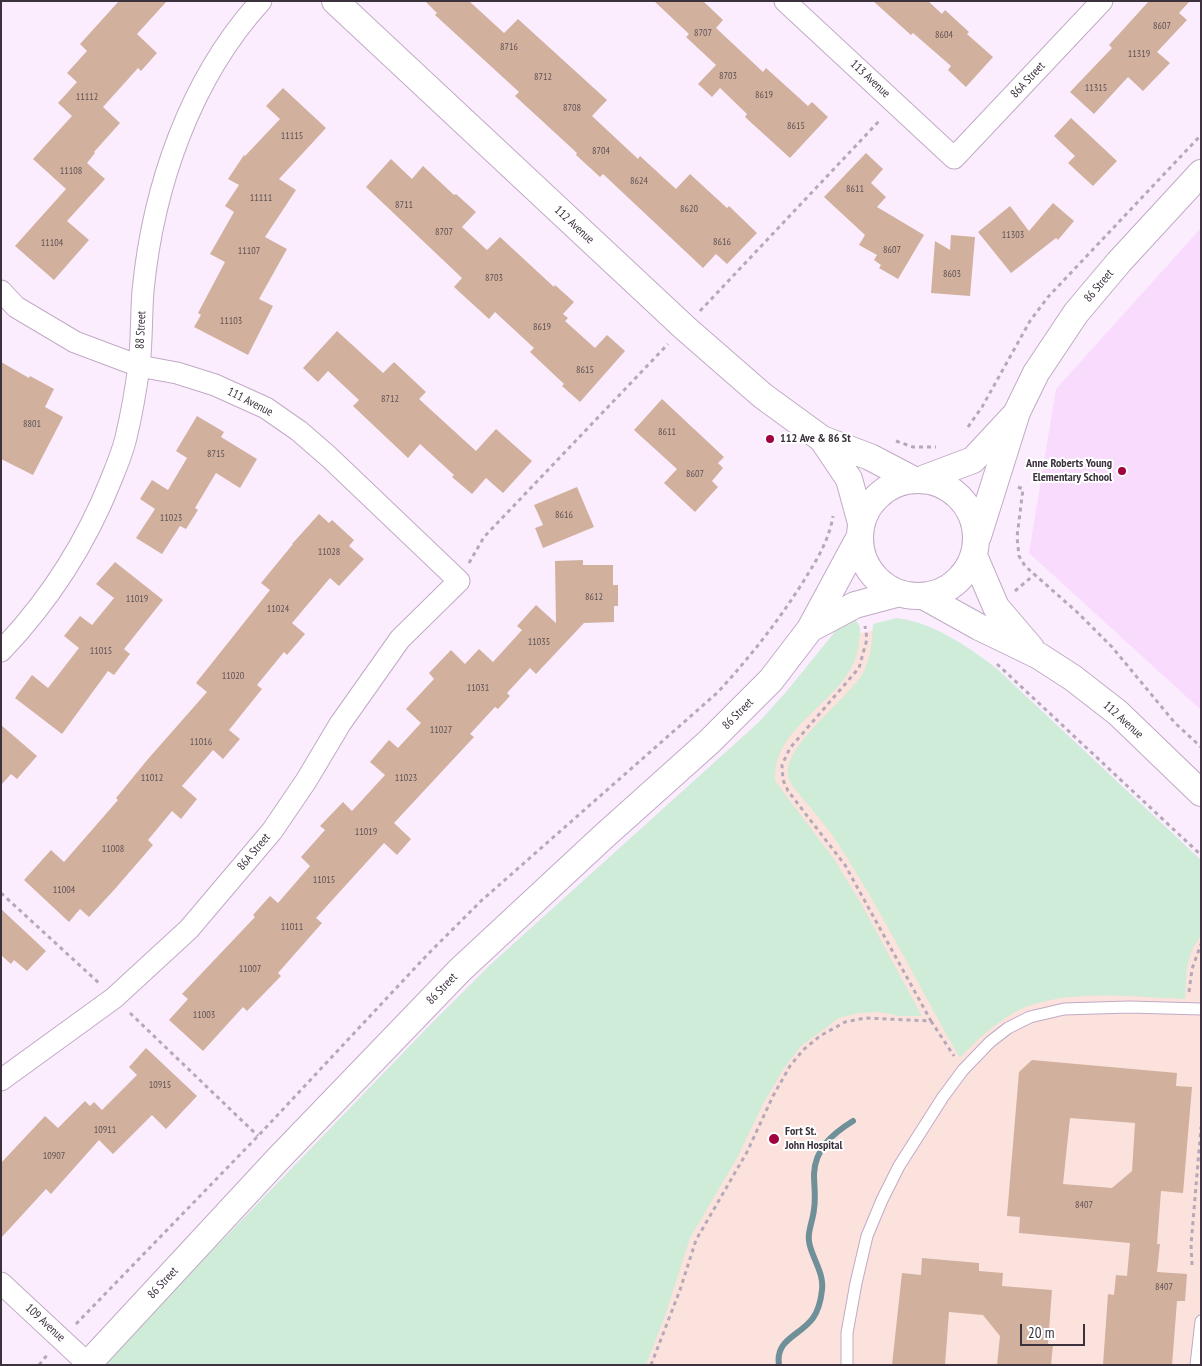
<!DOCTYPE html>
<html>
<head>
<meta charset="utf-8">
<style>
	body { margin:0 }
	#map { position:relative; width:1202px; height:1366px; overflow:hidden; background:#fbedfe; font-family:"PT Sans Narrow",sans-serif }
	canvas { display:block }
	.frame { position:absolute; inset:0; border:2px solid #3b323d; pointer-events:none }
	.scale { position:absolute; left:1020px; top:1324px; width:65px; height:22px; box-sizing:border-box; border:2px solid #3b323d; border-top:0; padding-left:6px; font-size:15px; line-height:18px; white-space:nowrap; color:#3b323d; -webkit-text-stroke:4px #fff; paint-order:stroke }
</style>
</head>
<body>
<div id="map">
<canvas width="1202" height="1366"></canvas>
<div class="frame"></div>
<div class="scale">20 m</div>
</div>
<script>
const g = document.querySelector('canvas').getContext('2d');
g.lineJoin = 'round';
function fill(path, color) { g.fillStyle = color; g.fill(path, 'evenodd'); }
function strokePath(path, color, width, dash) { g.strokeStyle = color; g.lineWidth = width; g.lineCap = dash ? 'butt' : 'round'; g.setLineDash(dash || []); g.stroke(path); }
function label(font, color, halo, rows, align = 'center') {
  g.font = font + ' "PT Sans Narrow",sans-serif'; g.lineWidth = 4; g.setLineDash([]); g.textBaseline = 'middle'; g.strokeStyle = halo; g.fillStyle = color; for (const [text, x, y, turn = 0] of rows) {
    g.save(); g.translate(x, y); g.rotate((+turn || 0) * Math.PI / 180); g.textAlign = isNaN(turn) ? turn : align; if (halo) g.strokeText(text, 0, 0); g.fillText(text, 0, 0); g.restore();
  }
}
fill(new Path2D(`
	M1201,228V710L1029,553L1056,389Z`), '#f8dbfd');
fill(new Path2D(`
	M894,625L1201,864V1365H134L853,635Z`), '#fce2dd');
fill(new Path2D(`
	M855,618C856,621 859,625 860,628C861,632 859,639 859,643C854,690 800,712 781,751C776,761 775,770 775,781L834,859L859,900L922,1016H900L879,1012L859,1013L839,1018L801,1046L784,1068L763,1104L737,1158L690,1238L665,1316L646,1365H102L428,1027L491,964L759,722L786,692L838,628Z
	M897,618C934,623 967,646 996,668L1201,860V935L1192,950L1187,966L1185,999C1135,997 1064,988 1019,1010C996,1022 977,1039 960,1058C919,987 883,913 839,845C826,825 809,806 794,788C791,783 788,779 788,774C785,744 847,700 863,673C871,658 872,641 873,624Z`), '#ceecd7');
strokePath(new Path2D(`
	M779,1365C775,1339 800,1336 813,1318C818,1311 821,1299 822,1290C824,1274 814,1261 810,1246C806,1233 813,1222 814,1209C816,1198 814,1186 814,1174C815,1149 832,1134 853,1121`), '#709099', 6);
fill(new Path2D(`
	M119,1H167L137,34L157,53L141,71L138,68L103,107L120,123L94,152L95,153L87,163L105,179L67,221L89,240L54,280L15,246L66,189L33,159L72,116L58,103L77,82L67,73L87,51L80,44Z
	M425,1H469L504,33L518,19L607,100L592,116L638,159L640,156L676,189L690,174L727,208L729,206L757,233L727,264L716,254L703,268L603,174L600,177L576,155L577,153L515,96L519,92L435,15L437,13Z
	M654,1H703L723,20L716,28L763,72L766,68L808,106L812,102L828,117L790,158L745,117L747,114L720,88L712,97L698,84L716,65L686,37L689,34Z
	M873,1H928L942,14L945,10L969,32L967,34L993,57L966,87L948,70L951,66L913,33L911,35Z
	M1149,1H1190L1179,13L1187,20L1157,52L1170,63L1143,91L1128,77L1094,114L1070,92L1112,48L1109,45Z
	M283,88L326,128L279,179L296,190L265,237L287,249L259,299L273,306L248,355L194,327L201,315L198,313L225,262L210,254L234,212L225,206L239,185L228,179L244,155L245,156L280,119L266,106Z
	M1071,118L1117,161L1093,186L1068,163L1075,156L1054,136Z
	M866,153L883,169L871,183L886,197L877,207L924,235L898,279L879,268L881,265L874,260L877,255L859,245L865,235L824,197Z
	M391,159L412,179L423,166L454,195L456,194L476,212L462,227L487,250L500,237L554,287L555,285L574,302L563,314L568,318L565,321L595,348L607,335L625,351L580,402L562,386L564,384L530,352L534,348L495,312L489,319L454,287L462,278L366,187Z
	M1053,203L1074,221L1058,240L1056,238L1011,273L978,232L1010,206L1029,231Z
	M951,235L975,237L970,296L931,293L935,241L950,250Z
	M337,331L383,373L394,362L426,392L419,399L476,451L496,429L532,461L503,493L486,478L472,494L452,477L454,475L420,444L408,458L353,406L359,400L328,371L318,382L303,368Z
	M1,362L29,378L30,376L54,389L45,407L63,417L33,475L1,459Z
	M662,399L724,457L718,463L723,468L712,481L718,487L695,512L664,483L677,469L634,430Z
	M197,416L224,432L221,437L257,459L240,488L216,473L195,508L198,510L186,529L180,526L162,554L136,538L155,509L140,499L152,480L168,490L187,458L176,451Z
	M577,487L594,527L543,548L535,528L543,525L534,505Z
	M319,514L329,523L332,520L354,540L349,546L364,559L339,586L330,578L292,623L305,634L287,655L284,652L257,685L262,689L229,730L240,739L223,759L213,750L182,786L197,799L181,819L172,811L148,840L153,845L114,890L89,917L80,909L69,922L24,880L51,850L64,862L118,800L116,798L148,759L207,692L196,683L270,590L261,583L293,544H292Z
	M583,560V565H613V585H618V606H614V622L584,623L536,674L530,668L507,693L510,696L498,709L495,707L470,734L474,737L394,823L411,839L397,855L384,843L316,918L322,923L278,973L281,976L247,1011L243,1007L203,1051L169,1020L188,999L182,994L255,917L253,915L270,896L278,903L310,866L301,857L325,830L320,826L343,802L352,811L385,775L370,762L389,740L398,748L421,723L406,709L434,679L429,673L451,650L465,664L479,649L493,662L522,630L517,626L536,605L556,623L555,561Z
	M115,562L163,600L124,649L130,654L114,675L108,671L62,734L15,698L32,675L48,688L79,648L64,636L80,616L92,625L114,598L96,584Z
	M1,725L37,756L17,779L11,774L1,785Z
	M1,909L46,951L27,971L14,960L11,964L1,955Z
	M146,1048L197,1096L166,1129L152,1115L113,1154L99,1140L51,1194L46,1189L1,1238V1163L45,1116L58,1128L85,1101L90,1106L94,1102L102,1110L137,1075L129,1067Z
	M1032,1060L1177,1073L1176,1086L1192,1087L1183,1193L1161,1191L1157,1244H1160L1157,1272L1187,1274L1185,1301H1177L1172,1365H1103L1108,1294L1114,1295L1116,1275L1127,1276L1130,1243L1019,1233L1020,1217L1007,1216L1019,1072ZM1070,1118L1135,1123L1132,1171L1112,1188L1063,1184Z
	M922,1258L979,1263V1271L1003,1273L1002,1286L1052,1290L1048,1344H1053L1051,1365H997L1000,1336L983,1315L949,1312L945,1365H892L902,1273L921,1275Z`), '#d1b09e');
const service = new Path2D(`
	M847,1365V1333L856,1283L867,1236L882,1200L899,1166L943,1097L963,1070L990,1042L1008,1028L1030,1017L1064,1009L1129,1007L1201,1009
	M1196,1365L1201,1321`);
const minor = new Path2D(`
	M785,1L954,158L1102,1
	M1,291L16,307L75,342L139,366L177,373L215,385L266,408L299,431L329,457L459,581L400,639L340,724L306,781L272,831L189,929L114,998L1,1080
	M1,651C49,601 86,543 111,480C117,465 124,449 127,433C132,412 136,388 139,366C142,341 141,316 143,291C153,187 190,79 261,1
	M1,1283L88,1364`);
const tertiary = new Path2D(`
	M335,1L685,328L763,396L822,439L870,457L912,479
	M822,439L849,479L861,523
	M925,478L973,460L1013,417
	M860 538a58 58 0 1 1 116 0a58 58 0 1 1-116 0Z
	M978,536L1017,412L1036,373L1076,313L1119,262L1201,173
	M975,558L996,607L1031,648
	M925,597L979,627L1039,656L1073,678L1118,713L1201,793
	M810,629L855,605L900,593
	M87,1365L278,1159L460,970L603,837L709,742L771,680L810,629L858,540`);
strokePath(service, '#c1aac5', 13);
strokePath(minor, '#c1aac5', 23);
strokePath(tertiary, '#c1aac5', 28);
strokePath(new Path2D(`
	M700,311L881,119
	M968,427L982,407L1030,321L1048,297L1201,135
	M896,441L913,447H936
	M1018,487L1023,489L1017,537L1019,556L1025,566L1077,612L1112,647L1175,723L1201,747
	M469,563L484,537L668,344
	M1015,591L1035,574
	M997,664L1201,855
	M1,893L100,984
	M1189,992L1192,969L1201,944
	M130,1013L258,1136
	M931,1021L954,1056
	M1192,1265L1191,1245L1201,1127
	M76,1324L258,1136L428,954L481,901L717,693C750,657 777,623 803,582C816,561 829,541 833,516
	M39,1365L48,1354
	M651,1365L680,1290L696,1240L747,1152L773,1096L790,1066L803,1050L820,1036L845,1022L865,1018L931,1021L845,865L788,791L783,780L782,765L790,748L859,668L867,639L865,626`), '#b5a9b8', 3, [4, 4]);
strokePath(service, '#fff', 11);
strokePath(minor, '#fff', 21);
strokePath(tertiary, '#fff', 26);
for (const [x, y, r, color] of [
	[770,439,5,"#a1033e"],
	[1122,471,5,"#a1033e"],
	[774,1139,6,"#a1033e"]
]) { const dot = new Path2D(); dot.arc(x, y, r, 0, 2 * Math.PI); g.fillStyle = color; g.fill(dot); strokePath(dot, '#fff', 2); }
label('10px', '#605255', null, [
	["8607",1162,26],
	["8707",703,33],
	["8604",944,35],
	["8716",509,47],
	["11319",1139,54],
	["8703",728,76],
	["8712",543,77],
	["11315",1096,88],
	["8619",764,95],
	["11112",87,97],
	["8708",572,108],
	["8615",796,126],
	["11115",292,136],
	["8704",601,151],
	["11108",71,171],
	["8624",639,181],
	["8611",855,189],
	["11111",261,198],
	["8711",404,205],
	["8620",689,209],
	["8707",444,232],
	["11303",1013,235],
	["8616",722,242],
	["11104",52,243],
	["8607",892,250],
	["11107",249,251],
	["8603",952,274],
	["8703",494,278],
	["11103",231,321],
	["8619",542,327],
	["8615",585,370],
	["8712",390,399],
	["8801",32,424],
	["8611",667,432],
	["8715",216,454],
	["8607",695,474],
	["8616",564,515],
	["11023",171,518],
	["11028",329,552],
	["8612",594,597],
	["11019",137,599],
	["11024",278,609],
	["11035",539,642],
	["11015",101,651],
	["11020",233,676],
	["11031",478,688],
	["11027",441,730],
	["11016",201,742],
	["11012",152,778],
	["11023",406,778],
	["11019",366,832],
	["11008",113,849],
	["11015",324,880],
	["11004",64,890],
	["11011",292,927],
	["11007",250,969],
	["11003",204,1015],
	["10915",160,1085],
	["10911",105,1130],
	["10907",54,1156],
	["8407",1084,1205],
	["8407",1164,1287]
]);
label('12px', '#3b323d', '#fff', [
	["113 Avenue",870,79,43],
	["86A Street",1028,80,-47],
	["112 Avenue",574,225,43],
	["86 Street",1099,286,-50],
	["88 Street",141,330,-87],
	["111 Avenue",250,402,27],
	["86 Street",738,714,-45],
	["112 Avenue",1123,720,42],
	["86A Street",254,852,-50],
	["86 Street",442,989,-46],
	["86 Street",163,1283,-47],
	["109 Avenue",45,1323,43]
]);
label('bold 12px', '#3b323d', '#fff', [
	["112 Ave & 86 St",780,439],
	["Anne Roberts Young",1112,464,"right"],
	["Elementary School",1112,478,"right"],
	["Fort St.",785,1132],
	["John Hospital",785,1146]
], 'left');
</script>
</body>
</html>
